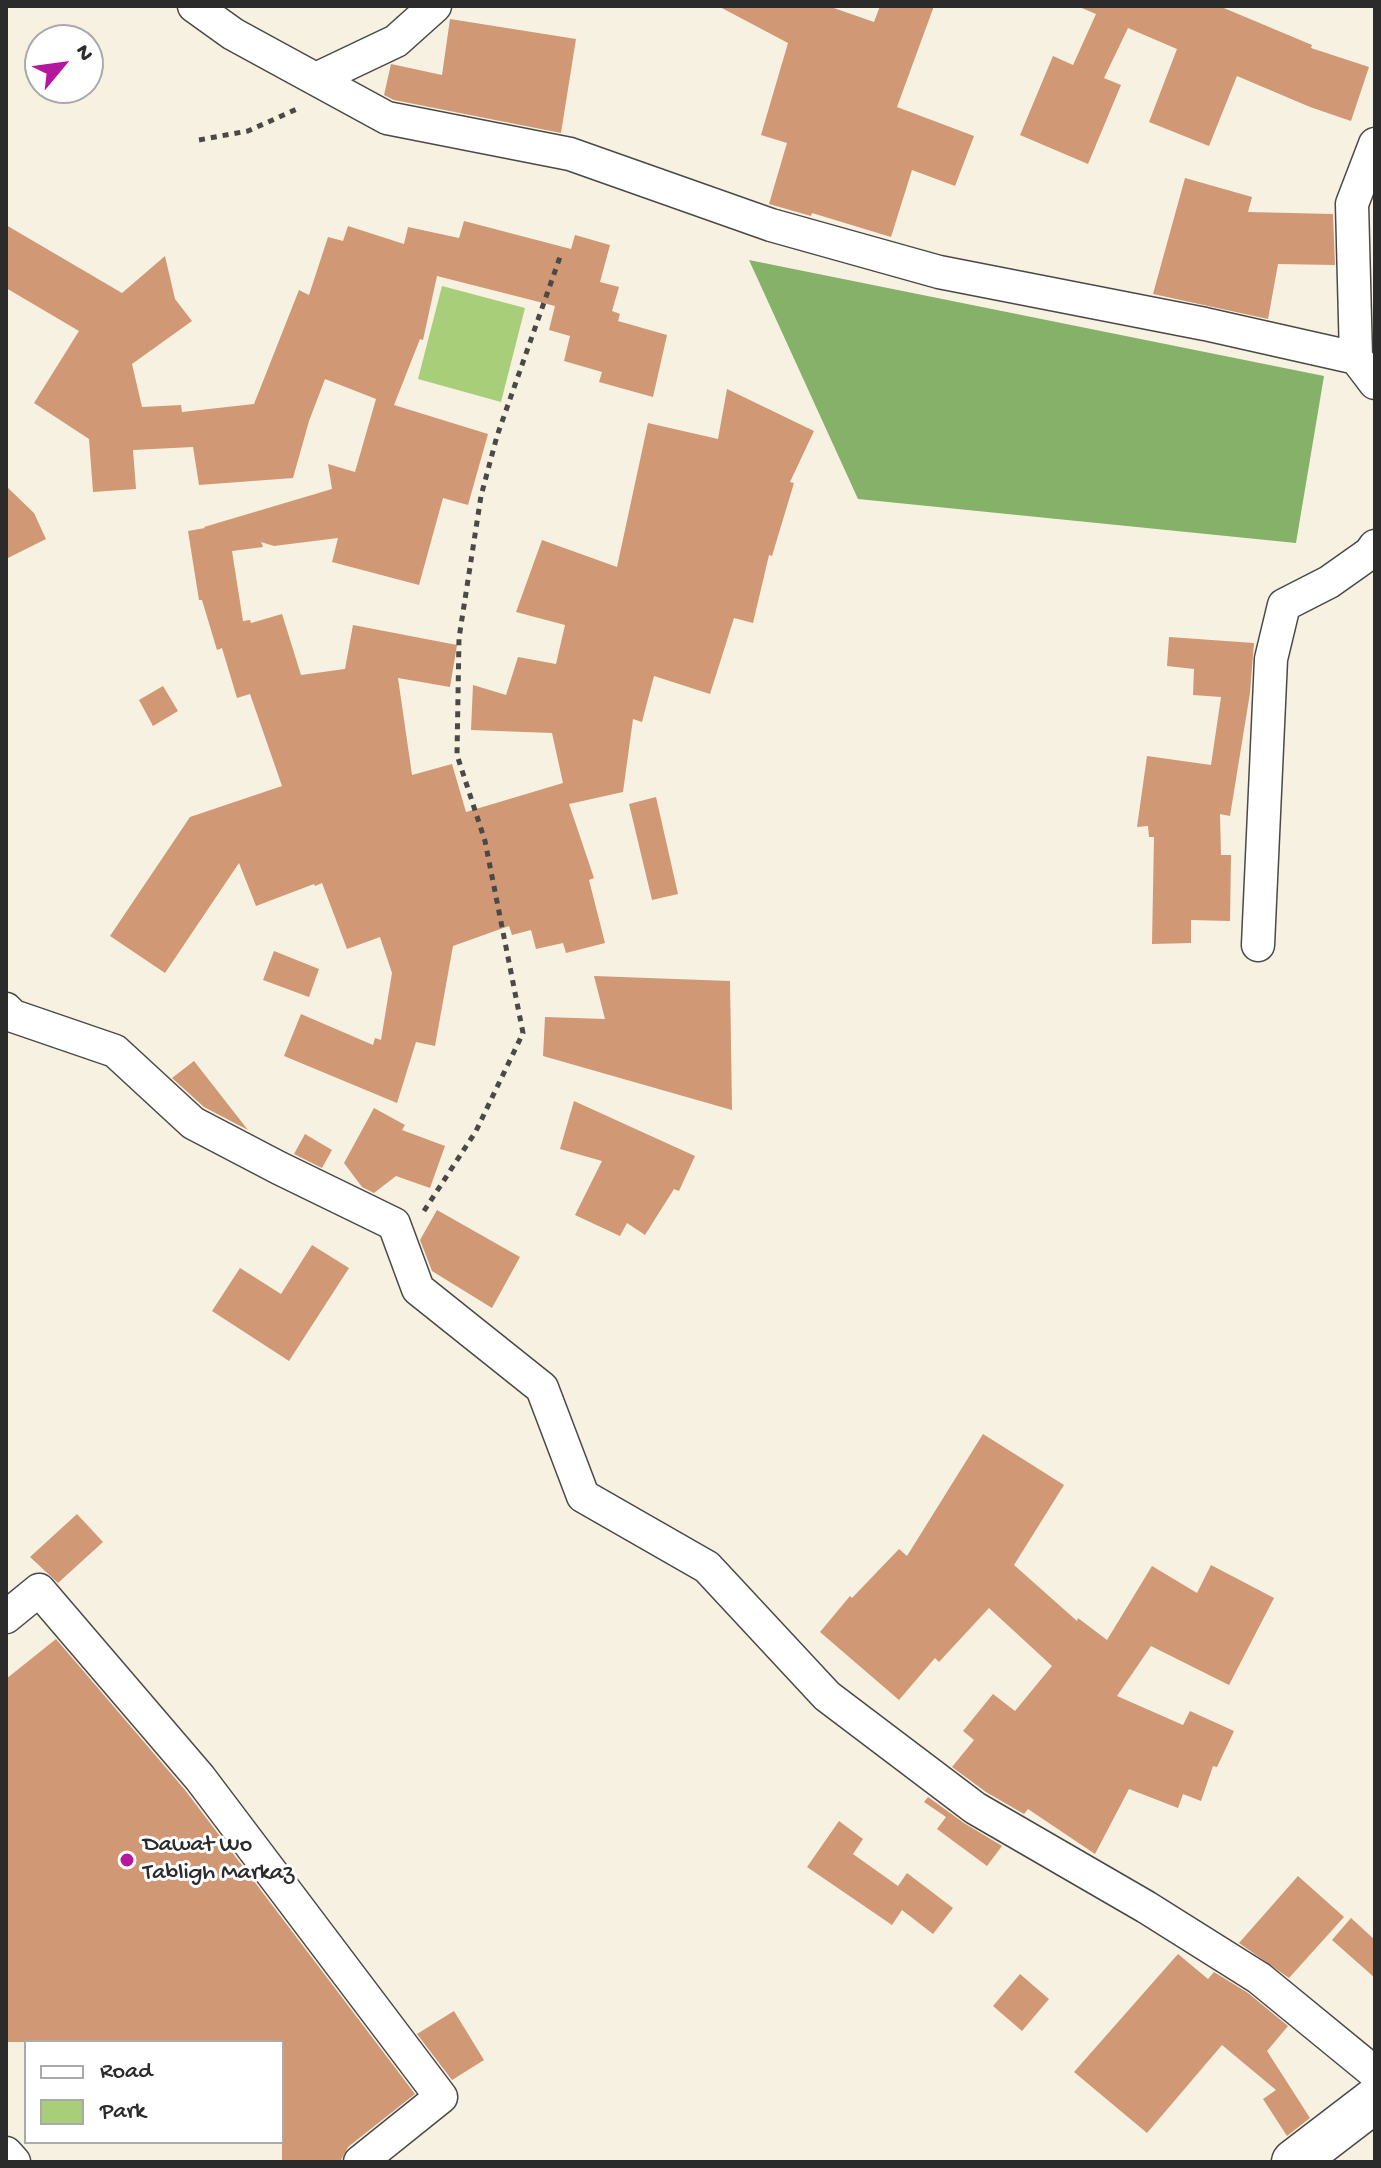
<!DOCTYPE html>
<html>
<head>
<meta charset="utf-8">
<style>
	body { margin:0 }
	#map { position:relative; width:1381px; height:2168px; overflow:hidden; background:#f7f1e2; font-family:"Gochi Hand",sans-serif }
	canvas { display:block }
	.frame { position:absolute; inset:0; border:8px solid #2b2b2b; pointer-events:none }
	.legend { position:absolute; left:24px; top:2040px; width:260px; height:104px; box-sizing:border-box; background:#fff; border:2px solid #aaa; margin:0; padding:10px 14px; list-style:none; font-size:24px; color:#2b2b2b }
	.legend li { display:flex; align-items:center; gap:16px; height:40px }
	.legend b { width:40px; border:2px solid #aaa }
	.north { position:absolute; left:24px; top:24px; width:80px; height:80px; box-sizing:border-box; background:#fff; border:2px solid #aaa; border-radius:50%; rotate:61deg; font-size:22px; font-weight:700; line-height:32px; text-align:center; color:#2b2b2b }
	.north::after { content:''; display:block; margin:auto; width:28px; height:36px; background:#b5179e; clip-path:polygon(50% 0,100% 100%,50% 72%,0 100%) }
</style>
</head>
<body>
<div id="map">
<canvas width="1381" height="2168"></canvas>
<div class="frame"></div>
<ul class="legend">
<li><b style="height:10px;background:#fff"></b>Road</li>
<li><b style="height:22px;background:#a8ce79"></b>Park</li>
</ul>
<div class="north">N</div>
</div>
<script>
const g = document.querySelector('canvas').getContext('2d');
g.lineJoin = 'round';
function fill(path, color) { g.fillStyle = color; g.fill(path, 'evenodd'); }
function strokePath(path, color, width, dash) { g.strokeStyle = color; g.lineWidth = width; g.lineCap = dash ? 'butt' : 'round'; g.setLineDash(dash || []); g.stroke(path); }
function label(font, color, halo, rows, align = 'center') {
  g.font = font + ' "Gochi Hand",sans-serif'; g.lineWidth = 6; g.setLineDash([]); g.textBaseline = 'middle'; g.strokeStyle = halo; g.fillStyle = color; for (const [text, x, y, turn = 0] of rows) {
    g.save(); g.translate(x, y); g.rotate((+turn || 0) * Math.PI / 180); g.textAlign = isNaN(turn) ? turn : align; if (halo) g.strokeText(text, 0, 0); g.fillText(text, 0, 0); g.restore();
  }
}
fill(new Path2D(`
	M442,286L525,308L501,402L418,379Z`), '#a8ce79');
fill(new Path2D(`
	M749,260L1324,376L1296,543L858,499Z`), '#86b169');
fill(new Path2D(`
	M718,6H828L874,22L880,6H934L897,107L974,136L955,186L912,170L891,237L812,213L811,216L769,204L787,143L761,135L788,43Z
	M1077,6H1219L1312,45L1311,48L1369,67L1351,121L1310,107L1237,76L1209,146L1149,122L1177,49L1128,28L1104,78L1121,85L1088,164L1020,135L1053,56L1073,65L1096,14Z
	M450,19L576,39L561,133L394,100L384,95L391,64L442,75Z
	M1185,178L1252,197L1248,212L1333,214L1335,265L1278,264L1268,319L1153,294Z
	M464,221L571,249L575,235L610,245L600,282L619,287L612,311L620,314L618,321L667,335L653,397L599,382L602,372L564,361L570,336L549,330L555,306L437,276L423,340L420,339L394,405L488,434L468,505L443,498L419,585L332,562L338,538L274,546L261,542L263,547L232,551L243,621L250,620L251,623L282,614L301,675L345,669L353,625L457,645L450,687L398,678L412,775L452,764L466,812L563,783L552,733L471,730L473,685L506,695L518,657L556,664L565,625L516,612L542,540L617,567L648,423L718,439L727,389L814,431L790,482L794,483L772,556L769,555L753,623L734,618L710,694L654,676L642,722L633,719L623,792L569,804L594,878L589,880L605,943L566,953L563,943L536,949L531,930L512,935L509,926L453,946L435,1046L416,1042L397,1103L284,1056L301,1014L373,1045L375,1038L381,1040L392,973L380,937L347,949L322,883L315,886L314,884L256,906L239,863L165,973L110,936L190,817L282,786L250,694L237,698L222,648L217,650L202,600H199L188,531L205,528L204,527L332,489L328,464L355,472L376,399L325,379L309,421L293,478L199,485L193,447L133,450L136,489L93,492L89,439L34,403L79,331L6,288V225L122,293L165,256L175,299L192,321L132,364L142,407L181,405L182,412L254,404L299,290L309,295L328,237L343,241L348,226L404,244L408,227L459,238Z
	M6,486L34,513L46,539L6,559Z
	M1169,637L1254,643L1250,693L1230,816L1220,814L1221,855H1231L1230,921L1191,920V943L1152,944L1154,837H1149L1148,826L1137,827L1147,756L1211,765L1221,697L1193,695L1194,669L1167,666Z
	M163,686L178,711L153,726L139,700Z
	M656,797L678,894L652,900L629,804Z
	M274,951L319,969L309,997L263,980Z
	M594,976L730,981L732,1110L543,1056L545,1017L605,1019Z
	M194,1061L248,1130L204,1107L172,1078Z
	M574,1101L695,1156L679,1191L674,1189L645,1235L627,1223L620,1236L575,1215L602,1161L560,1149Z
	M374,1108L405,1125L402,1130L445,1146L430,1188L396,1176L374,1193L362,1187L344,1163Z
	M305,1134L332,1150L322,1168L294,1154Z
	M437,1210L520,1257L492,1308L432,1271L420,1240Z
	M312,1245L349,1268L289,1361L212,1311L240,1268L281,1294Z
	M983,1434L1064,1485L1014,1565L1077,1621L1078,1618L1107,1640L1152,1566L1197,1593L1211,1565L1274,1598L1229,1685L1151,1646L1117,1696L1183,1725L1190,1711L1234,1731L1217,1767L1213,1766L1201,1801L1183,1794L1178,1808L1129,1789L1095,1854L1028,1809L1024,1814L986,1792L952,1767L974,1740L963,1731L993,1694L1015,1711L1052,1666L989,1608L939,1662L935,1658L899,1700L820,1632L850,1596L852,1598L899,1549L907,1556Z
	M77,1514L103,1542L58,1583L30,1557Z
	M56,1639L185,1790L415,2094L348,2147L340,2162H282V2042H6V1679Z
	M928,1797L964,1823L1002,1846L987,1866L937,1829L946,1817L924,1802Z
	M839,1821L863,1839L853,1854L898,1886L907,1873L953,1908L933,1934L902,1910L892,1925L807,1867Z
	M1298,1876L1344,1917L1289,1978L1239,1943Z
	M1351,1918L1375,1940V1978L1332,1940Z
	M1178,1954L1208,1979L1214,1972L1248,1993L1288,2026L1267,2051L1310,2118L1287,2136L1263,2099L1276,2090L1222,2045L1147,2133L1074,2072Z
	M1020,1974L1049,1999L1022,2031L993,2006Z
	M454,2011L484,2060L452,2080L417,2034Z`), '#d09874');
const street = new Path2D(`
	M194,6L233,34L387,118L570,154L771,225L939,272L1205,324L1356,358
	M316,79L396,41L435,6
	M1375,144L1352,204L1356,358L1375,383
	M1258,945L1271,659L1284,605L1329,582L1370,553L1375,546
	M6,1009L13,1016L115,1051L193,1123L279,1168L394,1224L418,1289L542,1388L583,1496L707,1567L827,1696L975,1808L1146,1907L1259,1978L1375,2073
	M6,1617L39,1590L200,1778L441,2097L360,2162
	M6,2153L14,2162`);
const secondary = new Path2D(`
	M1294,2162L1375,2100`);
strokePath(street, '#4a4946', 35);
strokePath(secondary, '#4a4946', 47);
strokePath(new Path2D(`
	M199,140L248,131L297,109
	M424,1211L476,1131L523,1033L485,841L457,755L459,638L481,496L497,436L560,257`), '#4a4946', 5, [6, 6]);
strokePath(street, '#fff', 32);
strokePath(secondary, '#fff', 44);
for (const [x, y, r, color] of [
	[127,1860,8,"#b5179e"]
]) { const dot = new Path2D(); dot.arc(x, y, r, 0, 2 * Math.PI); g.fillStyle = color; g.fill(dot); strokePath(dot, '#fff', 3); }
label('24px', '#2b2b2b', '#fff', [
	["Dawat Wo",143,1846],
	["Tabligh Markaz",143,1874]
], 'left');
</script>
</body>
</html>
